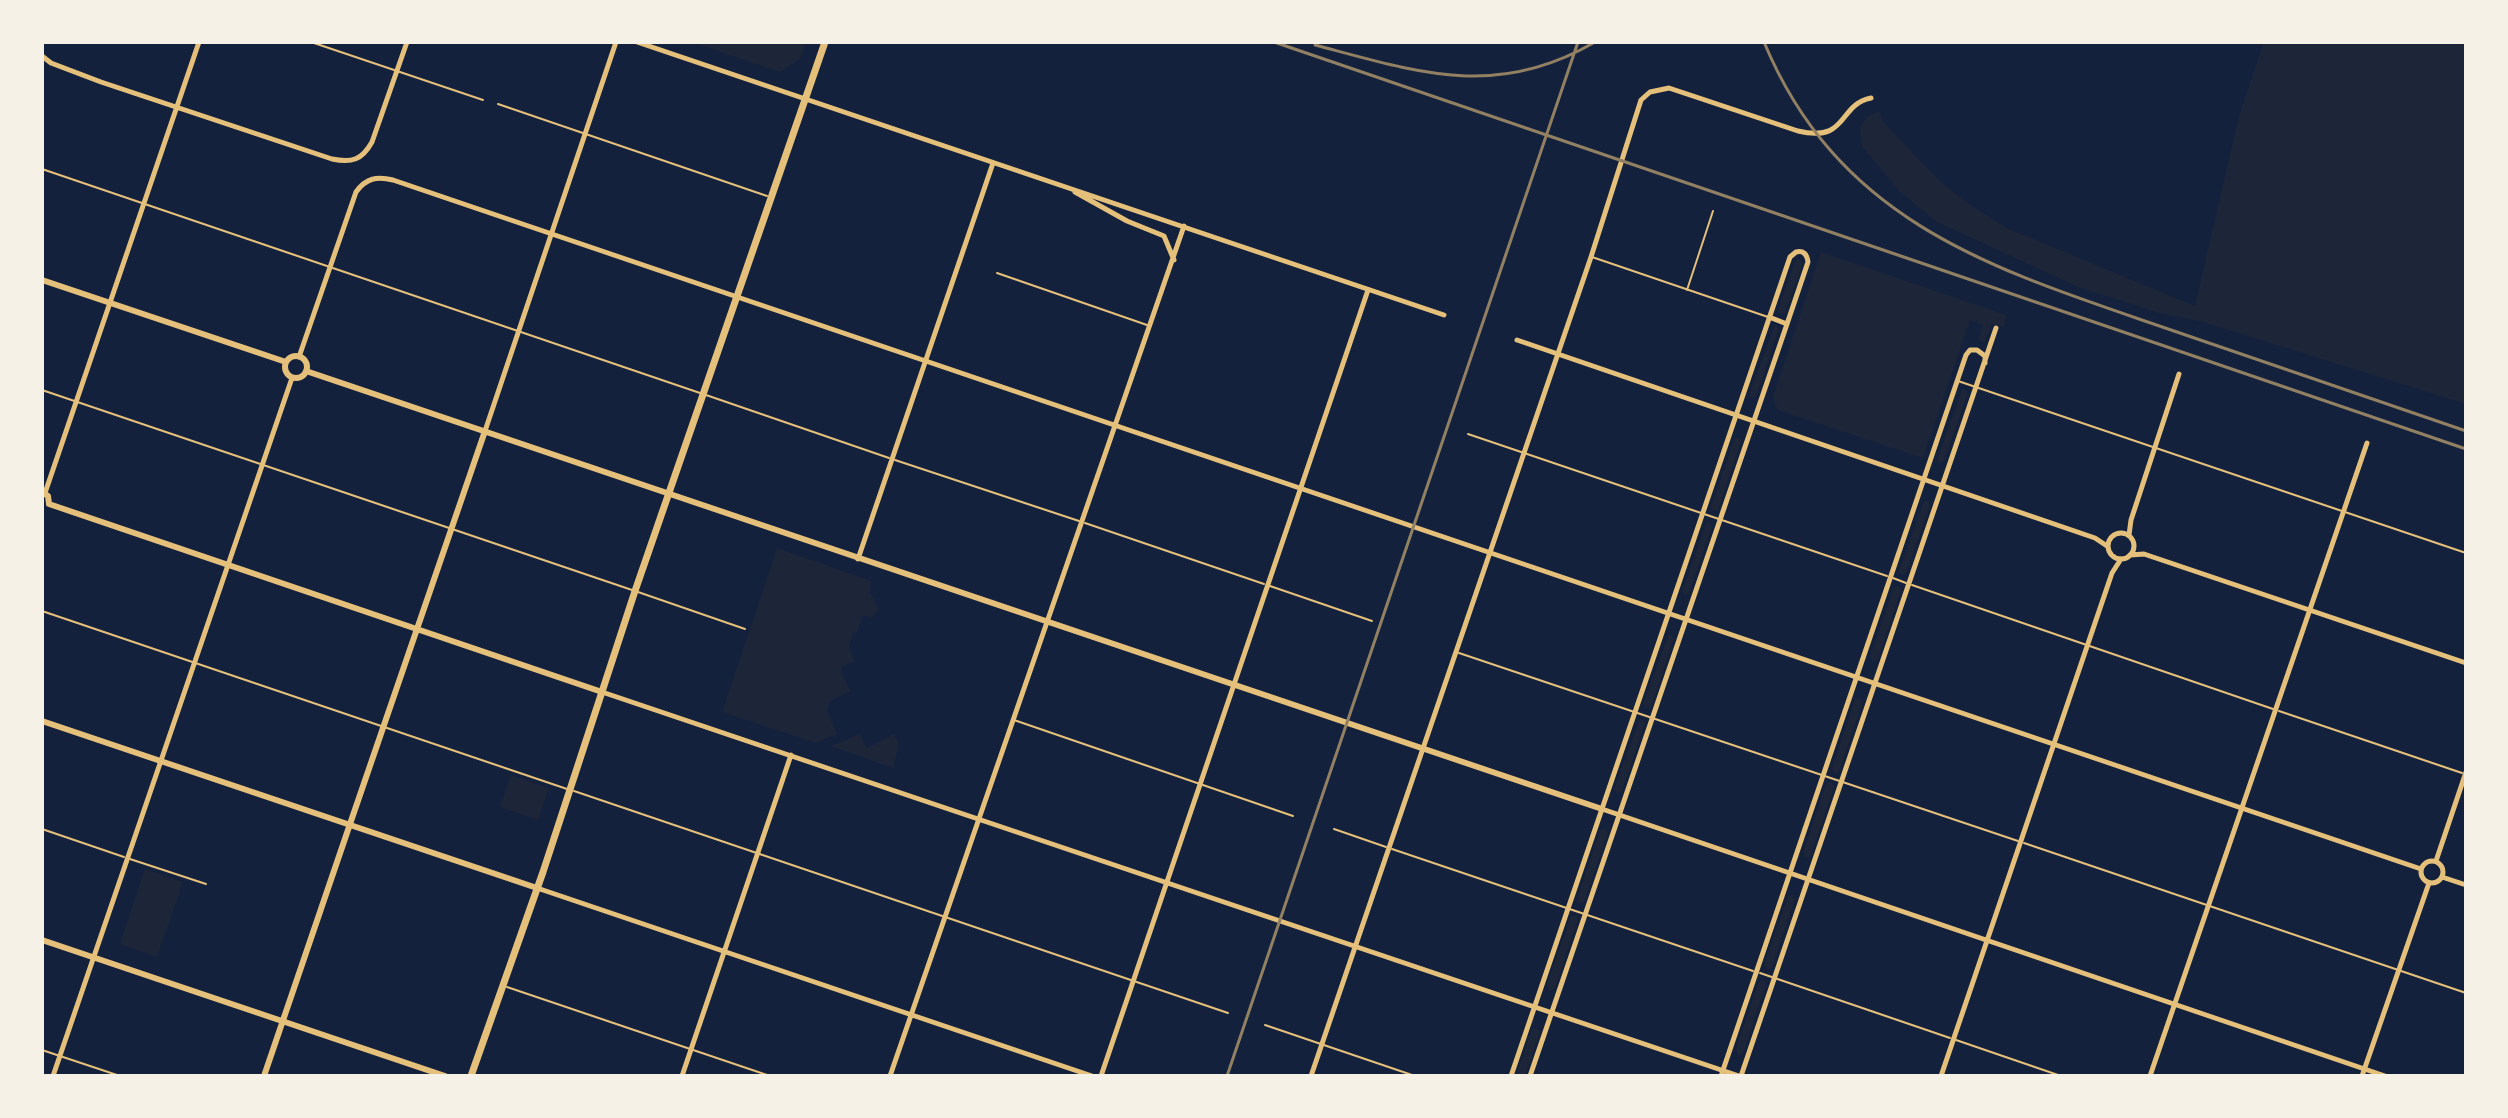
<!DOCTYPE html>
<html>
<head>
<meta charset="utf-8">
<style>
	body { margin:0 }
	#map { position:relative; width:2508px; height:1118px; overflow:hidden; background:#14213d; font-family:Barlow,sans-serif }
	canvas { display:block }
	.frame { position:absolute; inset:0; border:44px solid #f6f1e7; pointer-events:none }
</style>
</head>
<body>
<div id="map">
<canvas width="2508" height="1118"></canvas>
<div class="frame"></div>
</div>
<script>
const g = document.querySelector('canvas').getContext('2d');
g.lineJoin = 'round';
function fill(path, color) { g.fillStyle = color; g.fill(path, 'evenodd'); }
function strokePath(path, color, width, dash) { g.strokeStyle = color; g.lineWidth = width; g.lineCap = dash ? 'butt' : 'round'; g.setLineDash(dash || []); g.stroke(path); }
fill(new Path2D(`
	M691,42H806L801,58L780,72Z
	M2264,42H2466V404L2200,321L2159,313L2078,287L1937,222L1899,191L1862,146L1860,127L1867,117L1879,111L1884,123L1909,149L1943,184L1973,207L2009,229L2195,306L2239,116Z
	M1821,252L2006,315L2004,327L1992,324L1984,343L1979,339L1983,325L1970,320L1923,458L1778,410L1773,397Z
	M1796,259L1801,260L1802,264L1785,313L1780,314L1778,310Z
	M1775,324L1779,329L1756,397L1751,399L1749,395Z
	M1963,388L1968,393L1944,461L1940,463L1937,459Z
	M1735,437L1740,438L1741,441L1718,510L1713,511L1711,507Z
	M1924,501H1928L1930,505L1906,573L1902,575L1899,571Z
	M1707,521L1712,526L1689,594L1685,596L1682,592Z
	M777,548L871,581L870,592L879,609L872,618L863,615L857,632H854L849,647L855,661L843,666L841,671L850,691L830,701L827,711L837,734L816,743L722,712Z
	M1899,586L1901,590L1878,659L1873,662L1870,656L1894,587Z
	M1669,634L1674,638L1651,707L1646,708L1643,704Z
	M1860,698L1863,702L1839,771L1835,774L1832,768L1855,699Z
	M1640,718L1645,723L1622,791L1617,793L1614,789Z
	M860,734L867,748L894,734L899,744L893,768L831,746Z
	M511,775L549,788L538,820L500,807Z
	M1831,782L1834,787L1811,855L1806,858L1803,853L1826,784Z
	M1605,828L1608,833L1584,902L1580,904L1577,899L1600,830Z
	M145,869L183,882L157,957L120,944Z
	M1793,894L1795,899L1772,967L1768,970L1764,965L1788,896Z
	M1576,915L1578,919L1555,988L1550,991L1547,985L1571,916Z
	M1764,980L1766,984L1743,1053L1738,1056L1736,1050L1759,981Z
	M1537,1028L1540,1032L1525,1076H1516L1532,1029Z`), '#1d2539');
strokePath(new Path2D(`
	M311,42L483,100
	M498,104L767,196
	M42,169L700,393
	M1592,257L1768,317
	M997,273L1147,325
	M1687,290L1713,211
	M1958,381L2466,553
	M42,390L632,590
	M706,395L889,458
	M1468,434L1887,576
	M895,460L1079,521
	M1085,523L1264,584
	M1893,578L1906,583
	M1912,585L2273,709
	M1270,586L1372,621
	M638,592L745,629
	M42,611L567,789
	M1459,653L2018,841
	M2279,711L2462,773
	M1014,720L1293,816
	M574,791L1228,1013
	M42,829L124,857
	M1334,829L1386,847
	M2024,843L2466,993
	M1392,849L1753,971
	M130,859L206,884
	M1760,973L1950,1038
	M507,987L770,1076
	M1265,1025L1415,1076
	M1956,1040L2061,1076
	M42,1050L120,1076`), '#e5c07b', 2);
strokePath(new Path2D(`
	M637,42L1444,315
	M42,56L51,63L101,82L332,159C352,163 362,160 372,142L407,42
	M1075,192L1127,221L1164,236L1174,260
	M1769,317L1787,324
	M1517,340L2095,538L2107,546
	M299,357L356,192C366,178 377,176 393,180L2421,869
	M485,431L616,42
	M45,493L199,42
	M2108 546a13 13 0 1 1 26 0a13 13 0 1 1-26 0Z
	M2129,535L2131,520L2179,374
	M2130,555L2144,554L2466,663
	M858,559L993,163
	M602,692L1739,1076
	M1602,809L2385,1076
	M2421 872a11 11 0 1 1 22 0a11 11 0 1 1-22 0Z
	M2436,861L2466,772
	M2442,877L2466,885
	M537,888L1092,1076
	M53,1076L292,378
	M682,1076L791,755
	M890,1076L1184,226
	M1101,1076L1368,290
	M1311,1076L1591,257L1641,100L1650,92L1669,88L1798,131C1849,143 1837,105 1871,98
	M1511,1076L1790,257L1796,252C1803,250 1807,254 1808,262L1787,324L1530,1076
	M1721,1076L1966,355L1970,350H1977L1985,356V363
	M1741,1076L1996,328
	M1941,1076L2112,573L2121,559
	M2150,1076L2367,443
	M2362,1076L2429,883`), '#e5c07b', 5);
strokePath(new Path2D(`
	M42,280L286,362
	M285 367a11 11 0 1 1 22 0a11 11 0 1 1-22 0Z
	M306,371L1602,809
	M42,492L48,496L49,504
	M49,504L602,692
	M350,824L485,431`), '#e5c07b', 6);
strokePath(new Path2D(`
	M42,721L537,888
	M42,940L445,1076
	M264,1076L350,824`), '#e5c07b', 6);
strokePath(new Path2D(`
	M471,1076L543,872L635,591L825,42`), '#e5c07b', 7);
strokePath(new Path2D(`
	M1274,42L2466,449
	M1764,42C1841,227 2000,271 2174,331C2271,365 2369,397 2466,431
	M1315,45C1417,72 1496,100 1595,42
	M1227,1076L1578,42`), '#918062', 3);
</script>
</body>
</html>
